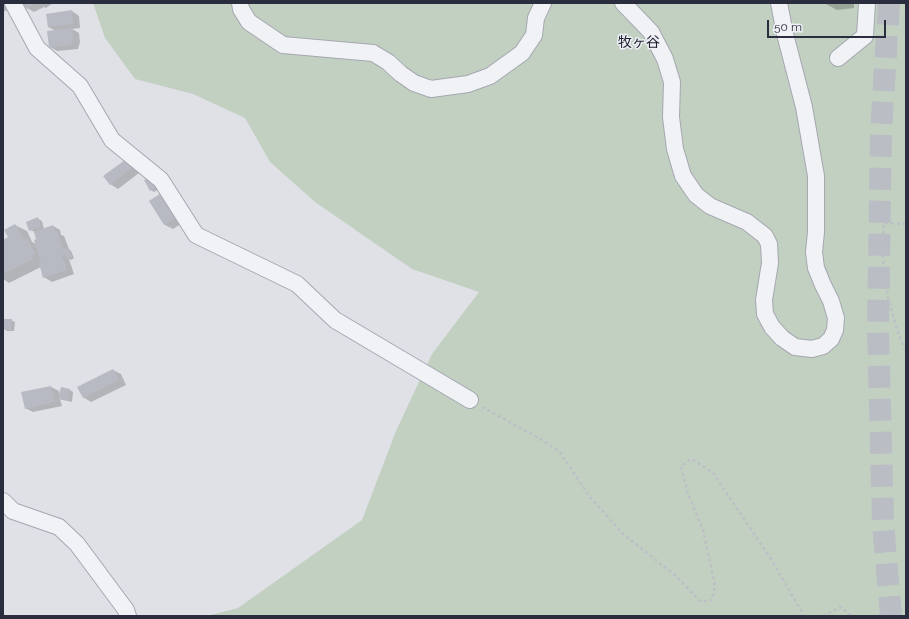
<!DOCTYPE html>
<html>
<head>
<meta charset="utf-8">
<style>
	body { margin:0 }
	#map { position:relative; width:909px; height:619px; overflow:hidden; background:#dfe1e7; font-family:Raleway,sans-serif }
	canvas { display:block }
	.frame { position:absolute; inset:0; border:4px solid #292d3d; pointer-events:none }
	.scale { position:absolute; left:767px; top:20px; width:119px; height:18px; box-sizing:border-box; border:2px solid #292d3d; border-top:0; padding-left:5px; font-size:12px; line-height:14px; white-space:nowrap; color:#292d3d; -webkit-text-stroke:3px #eef0f5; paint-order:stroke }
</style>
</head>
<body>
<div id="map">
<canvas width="909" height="619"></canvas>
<div class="frame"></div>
<div class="scale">50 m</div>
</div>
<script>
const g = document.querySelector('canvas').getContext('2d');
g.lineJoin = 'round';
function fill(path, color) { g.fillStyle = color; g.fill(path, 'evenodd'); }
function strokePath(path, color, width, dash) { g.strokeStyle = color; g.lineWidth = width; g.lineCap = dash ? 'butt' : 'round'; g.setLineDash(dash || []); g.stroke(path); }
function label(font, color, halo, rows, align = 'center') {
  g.font = font + ' Raleway,"Noto Sans JP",sans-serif'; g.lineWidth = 3; g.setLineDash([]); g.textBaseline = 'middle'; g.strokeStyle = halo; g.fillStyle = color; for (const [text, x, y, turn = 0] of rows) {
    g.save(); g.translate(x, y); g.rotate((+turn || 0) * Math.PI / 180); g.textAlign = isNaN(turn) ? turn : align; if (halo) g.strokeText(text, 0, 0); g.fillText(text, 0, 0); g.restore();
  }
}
fill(new Path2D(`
	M93,3H906V616H207L238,608L362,520L396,431L432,354L479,292L412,269L315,202L270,162L245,118L193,94L135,79L105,38Z`), '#c2d0c1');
fill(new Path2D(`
	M3,3H8L11,8L3,12Z
	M24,3H53L46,8L44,7L34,12L27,8Z
	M824,3H854V8L837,10Z
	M72,11L79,16L80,28L72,29L79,33L80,42L78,49L57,51L50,47L56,31L48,27Z
	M125,161L133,165L139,173L118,189L110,184Z
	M145,181L160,188L154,192L151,190Z
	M150,202L187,220L173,229L165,225Z
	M38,219L42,221L44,229L53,226L60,230L61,235L64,236L69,249L71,251L74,258L71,260L69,259L74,274L52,282L44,277L41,267L9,283L3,279V241L9,238L15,225L27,231L32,242L36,244L37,240L35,232L30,230Z
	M11,320L15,322L14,331H7L4,329Z
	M113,370L121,374L126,385L91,402L83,397Z
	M51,387L59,391L60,397L61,388L70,390L73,392L72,402L60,399L62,406L33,412L25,408Z`), '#0003');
fill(new Path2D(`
	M23,3H35L26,9Z
	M72,10L73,24L48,27L46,14Z
	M72,28L73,38L71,45L49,47L47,31Z
	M125,160L132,168L110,185L103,176Z
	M151,176L158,186L150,191L144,180Z
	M164,191L180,215L164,225L149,201Z
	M38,217L41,226L29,231L26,222Z
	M15,224L24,240L27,238L35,254L32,255L33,259L3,274V240L8,237L4,230Z
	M53,225L55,232L57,231L63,249L68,248L72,257L67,258L65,254L62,256L67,270L43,278L39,263H41L34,240L36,239L34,232Z
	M4,319H12L11,330L3,329Z
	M113,369L119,380L83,398L77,387Z
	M51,386L55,402L25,409L21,392Z
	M61,387L70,389L68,401L58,399Z`), '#b7bac3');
strokePath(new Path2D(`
	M889,3L881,132L878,329L883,523L891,616`), '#bbbdc5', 22, [22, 11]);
const street = new Path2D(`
	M13,3L37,48L80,86L112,140L161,180L196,235L297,284L335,320L470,400
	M240,3L241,9L249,22L283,45L373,53L388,62L401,74L414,83L431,89L468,84L490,76L522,53L534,35L536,18L543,3
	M623,3L626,6L651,32L665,59L672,82L671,117L675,149L683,176L696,195L710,206L747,222L765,236L769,244L770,263L764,300L765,314L772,327L782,338L795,347L812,349L823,346L831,339L835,330L836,318L831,301L823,285L816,268L814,252L816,232V176L804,107L785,34L779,3
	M838,58L865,36L867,3
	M3,501L13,511L59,527L77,544L126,610L128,616`);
strokePath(street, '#a5a7b1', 18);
strokePath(new Path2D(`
	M906,224L884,223L882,251L888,298L899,336L906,351
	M482,407L537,437L559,451L590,497L623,534L676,576L701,602L712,600L715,585L703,530L688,494L681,466L692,459L713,473L771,559L804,616
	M823,616L841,607L851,616
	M879,616L884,613L896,616`), '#bdbfc6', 2.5, [3, 3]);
strokePath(street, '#f1f2f6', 16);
label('14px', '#1c1f2d', '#eef0f5', [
	["牧ヶ谷",639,43]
]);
</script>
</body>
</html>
